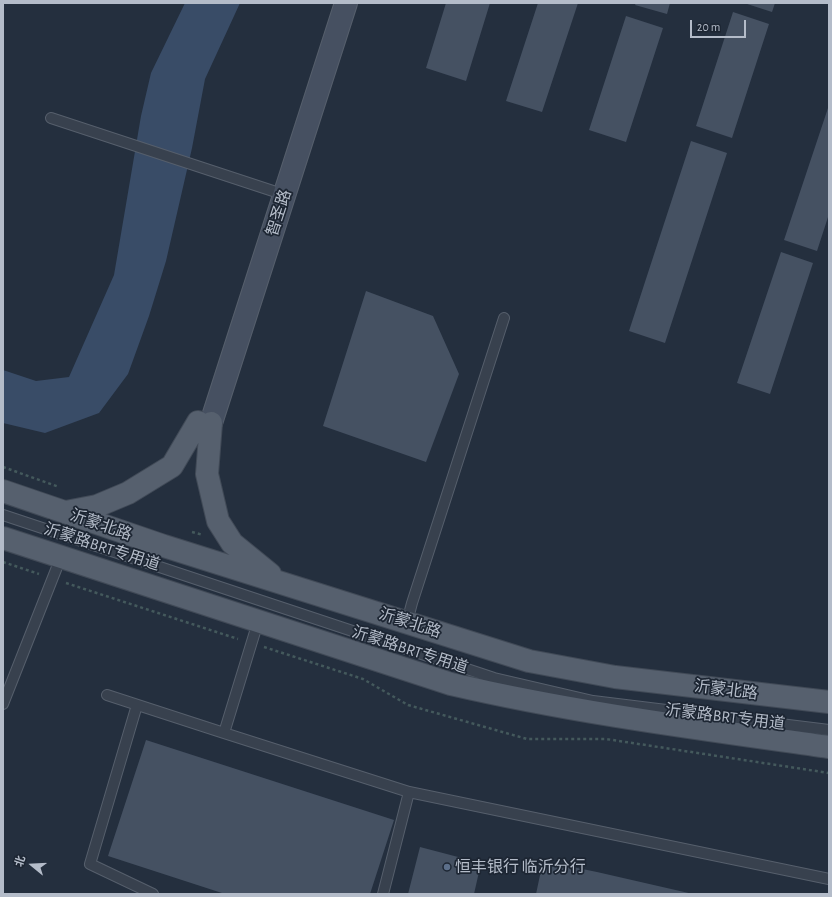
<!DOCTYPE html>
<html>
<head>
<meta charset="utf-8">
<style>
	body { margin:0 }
	#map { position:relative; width:832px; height:897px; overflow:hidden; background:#242f3e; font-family:"Alegreya Sans","Noto Sans SC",sans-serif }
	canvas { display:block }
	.frame { position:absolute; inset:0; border:4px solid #b4bcc9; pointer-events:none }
	.north { position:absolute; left:12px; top:845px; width:40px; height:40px; -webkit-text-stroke:3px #1d2633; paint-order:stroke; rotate:288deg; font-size:11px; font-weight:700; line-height:16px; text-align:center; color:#b4bcc9 }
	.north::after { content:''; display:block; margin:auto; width:14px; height:18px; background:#b4bcc9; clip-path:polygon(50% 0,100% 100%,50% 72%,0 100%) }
	.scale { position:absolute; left:690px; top:20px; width:56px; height:18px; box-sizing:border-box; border:2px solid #b4bcc9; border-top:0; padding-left:5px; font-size:12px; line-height:14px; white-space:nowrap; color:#b4bcc9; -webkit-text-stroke:3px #1d2633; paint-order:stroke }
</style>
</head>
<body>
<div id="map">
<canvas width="832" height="897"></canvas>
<div class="frame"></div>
<div class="north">北</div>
<div class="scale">20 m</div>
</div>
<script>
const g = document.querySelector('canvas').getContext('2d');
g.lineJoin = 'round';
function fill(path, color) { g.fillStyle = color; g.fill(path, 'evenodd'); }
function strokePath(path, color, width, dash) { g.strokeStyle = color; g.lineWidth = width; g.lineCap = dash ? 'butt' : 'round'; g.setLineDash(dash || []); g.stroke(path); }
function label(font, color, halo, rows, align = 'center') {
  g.font = font + ' "Alegreya Sans","Noto Sans SC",sans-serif'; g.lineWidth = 3.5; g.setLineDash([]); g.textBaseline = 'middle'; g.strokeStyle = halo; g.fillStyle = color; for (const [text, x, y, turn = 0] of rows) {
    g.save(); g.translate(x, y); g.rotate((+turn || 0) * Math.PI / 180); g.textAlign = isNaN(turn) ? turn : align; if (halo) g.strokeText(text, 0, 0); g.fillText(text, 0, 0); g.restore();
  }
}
fill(new Path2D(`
	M185,3H240L205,79L192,148L166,261L149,316L128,374L99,413L45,433L3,423V370L36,381L69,377L114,275L141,116L151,73Z`), '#394c67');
fill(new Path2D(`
	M446,3H490L466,81L426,68Z
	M538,3H578L542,112L506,101Z
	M636,3H670L667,14L635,5Z
	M744,3H775L772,12Z
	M733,12L769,24L732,138L696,126Z
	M626,16L663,28L626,142L589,130Z
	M828,108L829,214L817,251L784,240Z
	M691,141L727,153L665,343L629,331Z
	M781,252L813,263L770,394L737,383Z
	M366,291L433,316L459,374L426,462L323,426Z
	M146,740L394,820L370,894H225L108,856Z
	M420,847L481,863L474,894H408Z
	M543,861L597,872L693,894H536Z`), '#455162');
const lane = new Path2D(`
	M51,118L273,191
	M3,515L494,678L593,701L829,730
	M258,622L224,733L409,792L383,894
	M407,622L412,603L504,318
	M107,695L224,733
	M3,704L61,557
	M137,705L90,864L153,894
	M409,792L829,879`);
const secondary = new Path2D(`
	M211,423L346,3`);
const primary = new Path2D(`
	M211,423L207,474L218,521L232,543L270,574
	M3,491L164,546L529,661L615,677L829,702
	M66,512L97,506L128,493L172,466L198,422
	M3,538L451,684C576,713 702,729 829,747`);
strokePath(lane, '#565f6c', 12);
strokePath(secondary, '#565f6c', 24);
strokePath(primary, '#414a57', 24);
strokePath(new Path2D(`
	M3,467L59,487
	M192,532L203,535
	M3,562L39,574
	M66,583L238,639
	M264,647L363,679L408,705L527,739H606L829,773`), '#44595c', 2.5, [3, 3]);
strokePath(lane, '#38414e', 10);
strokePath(secondary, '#465061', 22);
strokePath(primary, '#56606e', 22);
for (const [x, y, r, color] of [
	[447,867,4,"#5c6f8a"]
]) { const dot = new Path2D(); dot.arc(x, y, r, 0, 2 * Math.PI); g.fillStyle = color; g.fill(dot); strokePath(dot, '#1d2633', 1.5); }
label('16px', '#b4bcc9', '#1d2633', [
	["智圣路",279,213,-72],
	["沂蒙北路",101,525,19],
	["沂蒙路BRT专用道",102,547,18],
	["沂蒙北路",410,623,18],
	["沂蒙路BRT专用道",410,650,18],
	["沂蒙北路",726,690,7],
	["沂蒙路BRT专用道",725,717,7]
]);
label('16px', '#b4bcc9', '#1d2633', [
	["恒丰银行 临沂分行",455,867]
], 'left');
</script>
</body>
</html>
